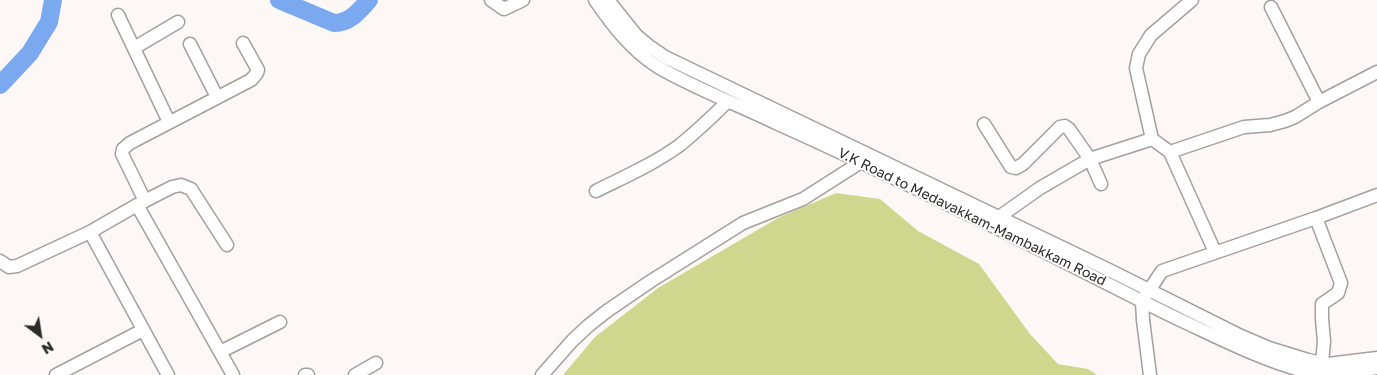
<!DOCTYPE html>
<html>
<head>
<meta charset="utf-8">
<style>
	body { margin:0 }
	#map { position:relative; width:1377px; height:375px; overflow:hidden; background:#fdf8f6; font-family:"Golos Text",sans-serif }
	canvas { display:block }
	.north { position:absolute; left:15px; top:310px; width:50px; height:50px; -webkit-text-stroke:4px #fff; paint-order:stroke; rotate:149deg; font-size:14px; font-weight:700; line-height:20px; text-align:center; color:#2c2b2a }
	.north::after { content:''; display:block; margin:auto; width:18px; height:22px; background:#2c2b2a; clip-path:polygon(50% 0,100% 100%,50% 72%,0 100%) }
</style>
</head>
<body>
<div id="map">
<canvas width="1377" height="375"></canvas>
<div class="north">N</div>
</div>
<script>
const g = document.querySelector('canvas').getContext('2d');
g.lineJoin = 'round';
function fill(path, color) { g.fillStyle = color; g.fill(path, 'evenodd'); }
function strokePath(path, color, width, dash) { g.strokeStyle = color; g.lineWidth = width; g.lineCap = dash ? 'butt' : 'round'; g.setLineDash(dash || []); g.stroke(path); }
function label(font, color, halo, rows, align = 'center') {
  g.font = font + ' "Golos Text",sans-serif'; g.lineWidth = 4; g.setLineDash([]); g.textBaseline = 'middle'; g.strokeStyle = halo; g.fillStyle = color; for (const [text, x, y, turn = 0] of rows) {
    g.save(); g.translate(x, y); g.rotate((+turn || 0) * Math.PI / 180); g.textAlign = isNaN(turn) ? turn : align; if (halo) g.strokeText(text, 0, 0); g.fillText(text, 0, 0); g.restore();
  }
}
fill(new Path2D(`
	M836,193L880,199L918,231L979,264L1030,334L1058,364L1088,369L1097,375H563L595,337L658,288L778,218Z`), '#cfd68d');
strokePath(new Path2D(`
	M279,0L334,23C350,23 359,11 369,0
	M0,85L30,53L49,22L53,0`), '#7ba9ef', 18);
const minor = new Path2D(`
	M491,0L504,9L523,0
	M595,0C613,26 631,50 658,67C696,89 739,105 778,124C843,153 907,184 970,215C1039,248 1107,284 1176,318C1219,338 1261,360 1307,372C1329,375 1355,372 1377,368
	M608,0L636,35L649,46L665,57L1109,270L1241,336L1269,348L1308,360L1328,364L1377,358
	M1271,7L1319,102
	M118,15L169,122
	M190,44L217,97
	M134,48L178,22
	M984,124L1011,167L1016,168L1023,164L1060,127L1065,126L1069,129L1090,159L1101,184
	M1152,139L1136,68L1139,54L1151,35L1192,0
	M1170,152L1215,252
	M596,191C624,177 654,164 680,145C697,131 713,116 728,101
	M145,201L122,154L123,149L130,143L251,80L257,73L258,70L243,43
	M137,205L233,375
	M999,217L1040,188L1090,159L1152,139L1170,152L1244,127L1270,125L1285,121L1295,117L1319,102L1377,72
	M1316,218L1341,283L1338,293L1322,304V319L1324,341L1322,363
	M0,261L9,267L17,266L90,232
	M220,352L280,322
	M56,375L143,330
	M168,375L90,232L137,205L172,187L181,185L191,189L227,245
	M305,375H308
	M355,375L376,363
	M542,375L572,341L588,326L607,311L651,281L743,223L803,199L861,162L864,158
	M1150,375L1143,320L1142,301L1162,271L1316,218L1377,195`);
strokePath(minor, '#a4a09e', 15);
strokePath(minor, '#fff', 12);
label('14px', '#2c2b2a', '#fff', [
	["V.K Road to Medavakkam-Mambakkam Road",972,217,26]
]);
</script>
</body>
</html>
